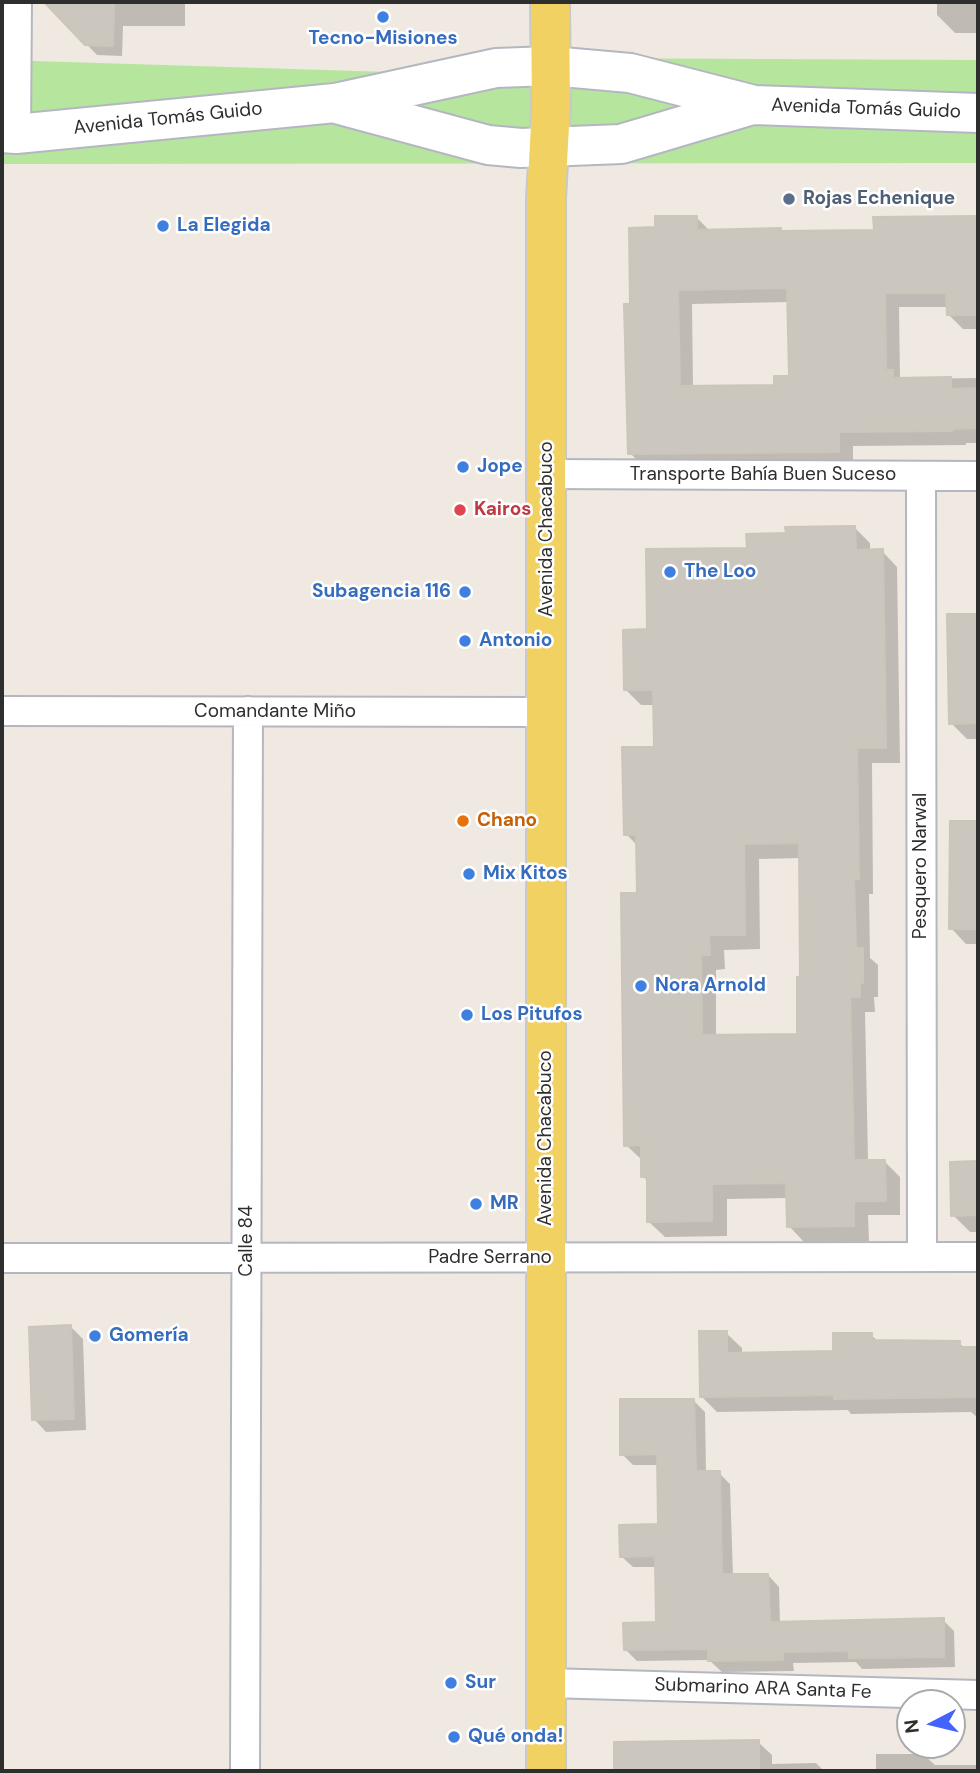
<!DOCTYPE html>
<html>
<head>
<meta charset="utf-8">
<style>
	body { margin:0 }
	#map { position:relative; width:980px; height:1773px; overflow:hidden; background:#efe9e1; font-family:"DM Sans",sans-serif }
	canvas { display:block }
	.frame { position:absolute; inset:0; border:4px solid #2e2e2e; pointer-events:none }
	.north { position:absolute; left:896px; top:1689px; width:70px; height:70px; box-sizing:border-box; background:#fff; border:2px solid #ababab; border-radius:50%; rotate:263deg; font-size:19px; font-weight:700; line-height:28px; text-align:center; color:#2e2e2e }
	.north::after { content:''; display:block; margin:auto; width:24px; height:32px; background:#4264fb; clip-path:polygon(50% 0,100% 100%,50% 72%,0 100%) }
</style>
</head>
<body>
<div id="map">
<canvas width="980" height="1773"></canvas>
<div class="frame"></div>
<div class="north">N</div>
</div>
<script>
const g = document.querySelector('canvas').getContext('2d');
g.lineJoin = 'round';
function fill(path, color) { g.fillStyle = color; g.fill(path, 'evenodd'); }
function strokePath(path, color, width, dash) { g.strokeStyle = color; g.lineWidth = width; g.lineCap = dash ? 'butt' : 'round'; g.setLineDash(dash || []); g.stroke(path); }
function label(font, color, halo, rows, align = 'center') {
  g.font = font + ' "DM Sans",sans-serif'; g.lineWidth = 5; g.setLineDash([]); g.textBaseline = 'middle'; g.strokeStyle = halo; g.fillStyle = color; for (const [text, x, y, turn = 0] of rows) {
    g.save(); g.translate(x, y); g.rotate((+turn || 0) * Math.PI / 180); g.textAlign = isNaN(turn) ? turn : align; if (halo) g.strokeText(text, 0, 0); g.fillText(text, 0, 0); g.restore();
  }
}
fill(new Path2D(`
	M550,58L978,60V163L2,164V60L389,72Z`), '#b6e59e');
fill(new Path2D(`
	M61,2H185V26H123L122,56L97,55L61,18Z
	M937,2H978V33H955L937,15Z
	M696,217L710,231L875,232V219L978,218V329H963L948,314V307H899L900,379L978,378V443H966V445L853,446V466L645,468L630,453L632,306L657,229ZM789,302L791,378L776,387H693L692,304Z
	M855,528L870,543V551H882L897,567L900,763H872L873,894H869L870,958L878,965V997H874L875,1012H865L868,1161H884L900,1177V1215H868L869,1241L804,1242L789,1226L788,1198L727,1199V1236L665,1237L649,1222L648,1182L643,1176L642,1160L626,1145L639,895L638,846L626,834L656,749L655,705H641L625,689L649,631L749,550L787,535ZM801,858L802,979L799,1035L716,1036V970L725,969L724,950L760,949L759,859Z
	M948,616H978V796V739H967L951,723Z
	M978,822V1048L976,944H966L951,928L952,823Z
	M978,1163V1232H970L953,1215L952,1164Z
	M71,1327L83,1339L86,1430L46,1432L34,1419Z
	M726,1333L742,1348V1354L835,1353L871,1335L879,1342L959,1343L966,1349H978V1418L971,1412L851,1414L848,1410L717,1412L701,1396Z
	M694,1401L705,1412L706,1473H719L730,1484L733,1576L768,1575L779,1587L780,1624L943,1620L954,1631L955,1667L862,1669L856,1662L793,1663L794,1671L722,1672L709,1660L637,1661L626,1650L658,1624L657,1567H633L621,1556L659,1526V1465H633L622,1454Z
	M758,1742L772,1755V1764L816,1763L824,1771H616V1744Z
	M876,1754H923L935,1765H978V1771H876Z`), '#0003');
const building = new Path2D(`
	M44,2H114L113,46L85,45Z
	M655,216H697V230L781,228V231L874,230L873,217L978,216V315H947L946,293H885L886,370H893V378L951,377V389L978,388V428L952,429V431L839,432V452L628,454L624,304H630L629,228L655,227ZM787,288L789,376H774V385L680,386L678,290Z
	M855,526L856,550L883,549L886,748H857L859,879H854L856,948H863V983H860V997H850L854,1160H885L886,1201H854V1226L787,1227L786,1183L712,1184V1221L647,1222V1177H641V1145L624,1146L621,893H637L636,835H624L622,747H654L653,690H624L623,630L647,629L646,549L747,548L746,534L786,533L785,527ZM799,843L800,977H797V1034L702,1035L701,955H710L709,935H745L744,844Z
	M947,614H978V723L949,724Z
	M950,821H978V929H949Z
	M978,1161V1215L951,1216L950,1162Z
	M71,1325L74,1419L32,1420L29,1327Z
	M699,1331H727V1353L833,1351V1333H872V1340L960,1341V1347H978V1397L834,1399V1395L700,1397Z
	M620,1399H694L696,1471H720L722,1574H768L770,1622L944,1618V1657L849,1658V1651L783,1652V1660L708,1661V1649L624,1650L623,1623L656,1622L655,1556L620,1557L619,1525L658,1524L657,1454L620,1455Z
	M759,1740V1771H614V1742Z`);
fill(building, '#cbc7bf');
strokePath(building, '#cbc5ba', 2);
const street = new Path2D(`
	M16,134L17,2
	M547,474L978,476
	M921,476L922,1257
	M2,711L548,712
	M2,1258L978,1257
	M547,1683L978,1695
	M245,1771L248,711`);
const secondary = new Path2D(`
	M340,105L488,145L521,148L621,144L752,105
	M2,133L16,134L335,103L496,68L551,66L630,73L754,105L978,113`);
const primary = new Path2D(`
	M546,1771V199L551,107L550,2`);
strokePath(street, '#b4b7c1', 32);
strokePath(secondary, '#b4b7c1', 42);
strokePath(primary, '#c9c9c9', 42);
strokePath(street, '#fff', 28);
strokePath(secondary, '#fff', 38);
strokePath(primary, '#f2d163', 38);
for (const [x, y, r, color] of [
	[383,17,7,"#3f7fe0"],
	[789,199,7,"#5c6f8a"],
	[163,226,7,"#3f7fe0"],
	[463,467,7,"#3f7fe0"],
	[460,510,7,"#e0444e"],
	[670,572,7,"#3f7fe0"],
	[465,592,7,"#3f7fe0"],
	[465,641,7,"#3f7fe0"],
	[463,821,7,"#e8710a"],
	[469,874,7,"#3f7fe0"],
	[641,986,7,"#3f7fe0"],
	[467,1015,7,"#3f7fe0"],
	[476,1204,7,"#3f7fe0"],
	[95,1336,7,"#3f7fe0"],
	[451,1683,7,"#3f7fe0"],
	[454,1737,7,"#3f7fe0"]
]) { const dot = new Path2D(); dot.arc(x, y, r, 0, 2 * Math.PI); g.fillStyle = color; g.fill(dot); strokePath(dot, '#fff', 2.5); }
label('bold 19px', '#366cbe', '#fff', [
	["Tecno-Misiones",383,39,"center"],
	["La Elegida",177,226],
	["Jope",477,467],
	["The Loo",684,572],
	["Subagencia 116",451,592,"right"],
	["Antonio",479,641],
	["Mix Kitos",483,874],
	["Nora Arnold",655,986],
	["Los Pitufos",481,1015],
	["MR",490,1204],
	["Gomería",109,1336],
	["Sur",465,1683],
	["Qué onda!",468,1737]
], 'left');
label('19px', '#2e2e2e', '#fff', [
	["Avenida Tomás Guido",866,109,2],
	["Avenida Tomás Guido",168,119,-6],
	["Transporte Bahía Buen Suceso",763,475],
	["Avenida Chacabuco",547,529,-90],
	["Comandante Miño",275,712],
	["Pesquero Narwal",921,866,-90],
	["Avenida Chacabuco",546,1138,-90],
	["Calle 84",247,1241,-90],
	["Padre Serrano",490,1258],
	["Submarino ARA Santa Fe",763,1689,2]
]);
label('bold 19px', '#4e5e75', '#fff', [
	["Rojas Echenique",803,199]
], 'left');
label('bold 19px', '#be3a42', '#fff', [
	["Kairos",474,510]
], 'left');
label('bold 19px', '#c56008', '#fff', [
	["Chano",477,821]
], 'left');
</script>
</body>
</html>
